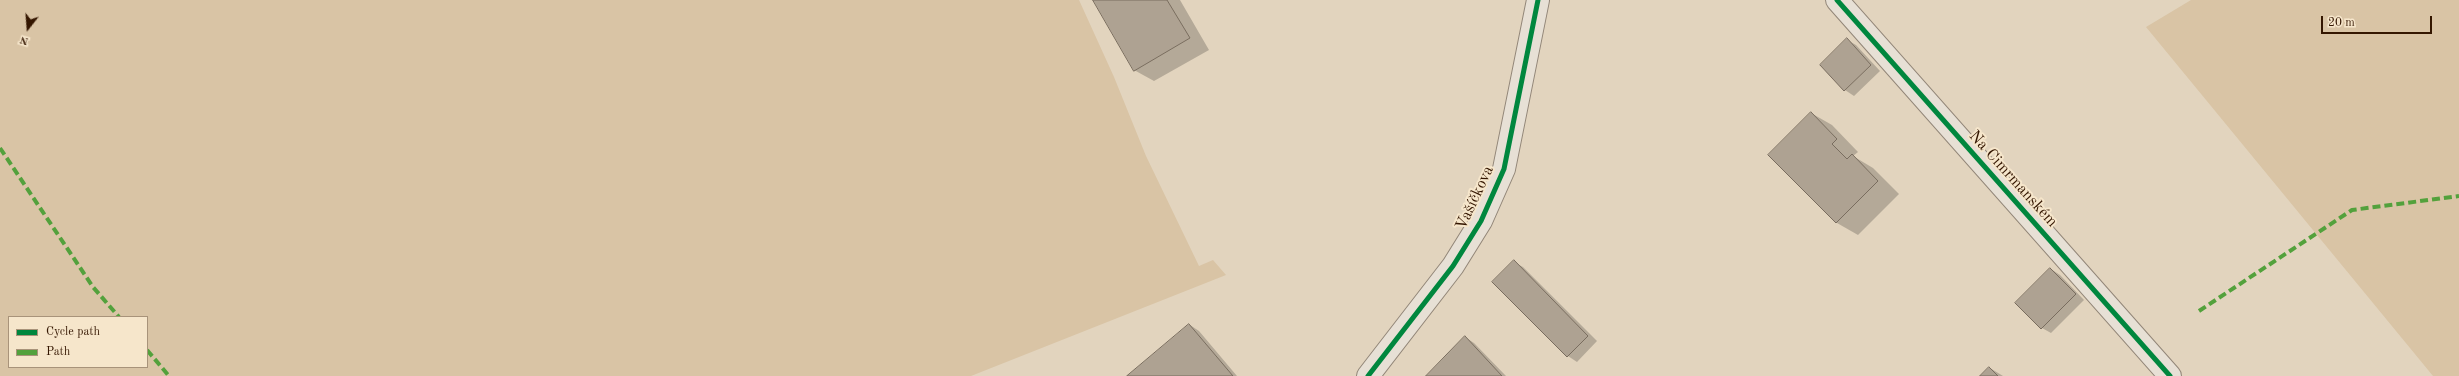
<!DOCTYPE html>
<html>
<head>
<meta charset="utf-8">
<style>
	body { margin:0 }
	#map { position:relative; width:2459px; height:376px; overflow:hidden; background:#e2d4be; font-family:"Old Standard TT",serif }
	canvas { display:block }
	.legend { position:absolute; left:8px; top:316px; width:140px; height:52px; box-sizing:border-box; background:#f6e6cb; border:1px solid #a8937a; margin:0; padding:5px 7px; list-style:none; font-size:12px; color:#341600 }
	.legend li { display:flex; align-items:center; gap:8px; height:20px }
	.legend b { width:20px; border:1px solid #a8937a }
	.north { position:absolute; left:8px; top:8px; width:40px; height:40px; -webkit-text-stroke:3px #f6e6cb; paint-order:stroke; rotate:197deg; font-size:11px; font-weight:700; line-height:16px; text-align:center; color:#341600 }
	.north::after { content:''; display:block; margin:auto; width:14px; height:18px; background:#341600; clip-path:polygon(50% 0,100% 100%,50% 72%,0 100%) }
	.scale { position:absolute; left:2321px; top:16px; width:111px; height:18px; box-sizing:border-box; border:2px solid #341600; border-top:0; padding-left:5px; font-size:12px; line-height:14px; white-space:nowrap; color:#341600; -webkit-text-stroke:3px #f6e6cb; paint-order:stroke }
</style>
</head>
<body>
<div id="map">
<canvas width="2459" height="376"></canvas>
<ul class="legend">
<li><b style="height:5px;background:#00873e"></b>Cycle path</li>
<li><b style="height:5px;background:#53a13c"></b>Path</li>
</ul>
<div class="north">N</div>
<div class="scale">20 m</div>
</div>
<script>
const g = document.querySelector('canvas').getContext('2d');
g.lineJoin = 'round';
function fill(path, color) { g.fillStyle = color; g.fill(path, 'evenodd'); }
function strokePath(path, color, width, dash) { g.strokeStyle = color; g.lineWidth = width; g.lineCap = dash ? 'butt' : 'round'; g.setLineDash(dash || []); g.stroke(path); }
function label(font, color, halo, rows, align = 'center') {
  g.font = font + ' "Old Standard TT",serif'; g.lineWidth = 4; g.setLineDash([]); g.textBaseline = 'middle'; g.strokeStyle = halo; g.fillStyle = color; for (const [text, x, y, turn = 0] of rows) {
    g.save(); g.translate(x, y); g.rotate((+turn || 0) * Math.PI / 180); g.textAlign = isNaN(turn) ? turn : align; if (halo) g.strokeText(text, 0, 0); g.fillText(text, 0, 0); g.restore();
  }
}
fill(new Path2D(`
	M0,0H1079L1114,77L1146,156L1199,266L1213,260L1226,275L971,376H0ZM9,317H147V367H9Z
	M2191,0H2459V376H2433L2146,27Z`), '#d9c4a5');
fill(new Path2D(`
	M1094,0H1180L1209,50L1154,81L1134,70Z
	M1847,40L1856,45L1880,71L1854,96L1845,90Z
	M1811,113L1832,125L1858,152L1853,156L1873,168L1899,194L1858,235L1837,223L1769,155Z
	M1514,262L1523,267L1597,341L1577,362L1568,356Z
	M2051,269L2060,275L2084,300L2051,333L2042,328Z
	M1190,325L1199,331L1237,376H1129Z
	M1465,337L1474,343L1506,376H1427Z
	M1990,368L2003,376H1981Z`), '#0003');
const building = new Path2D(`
	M1093,0H1167L1190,38L1134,71Z
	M1847,38L1871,65L1844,91L1820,65Z
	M1811,112L1837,139L1832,144L1847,159L1852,154L1878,181L1836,223L1768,155Z
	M1514,260L1588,336L1567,357L1492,282Z
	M2050,268L2076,294L2041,329L2015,303Z
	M1189,324L1233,376H1127Z
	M1465,336L1502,376H1426Z
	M1989,367L1998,376H1980Z`);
fill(building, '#aea292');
strokePath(building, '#796d5f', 1);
const minor = new Path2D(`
	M1837,0L2170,376
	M1368,376L1453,266L1481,221L1504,169L1538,0`);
strokePath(minor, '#928678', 24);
strokePath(minor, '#e7e0d5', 22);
strokePath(new Path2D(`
	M0,148L93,287L119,317
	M2199,311L2352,210L2459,196
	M147,350L169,376`), '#53a13c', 4, [8, 4]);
strokePath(new Path2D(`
	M1837,0L2170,376
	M1368,376L1453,266L1481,221L1504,169L1538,0`), '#00873e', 5);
label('16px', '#341600', '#f6e6cb', [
	["Na Cimrmanském",2013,179,48],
	["Vašíčkova",1475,198,-65]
]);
</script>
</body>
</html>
